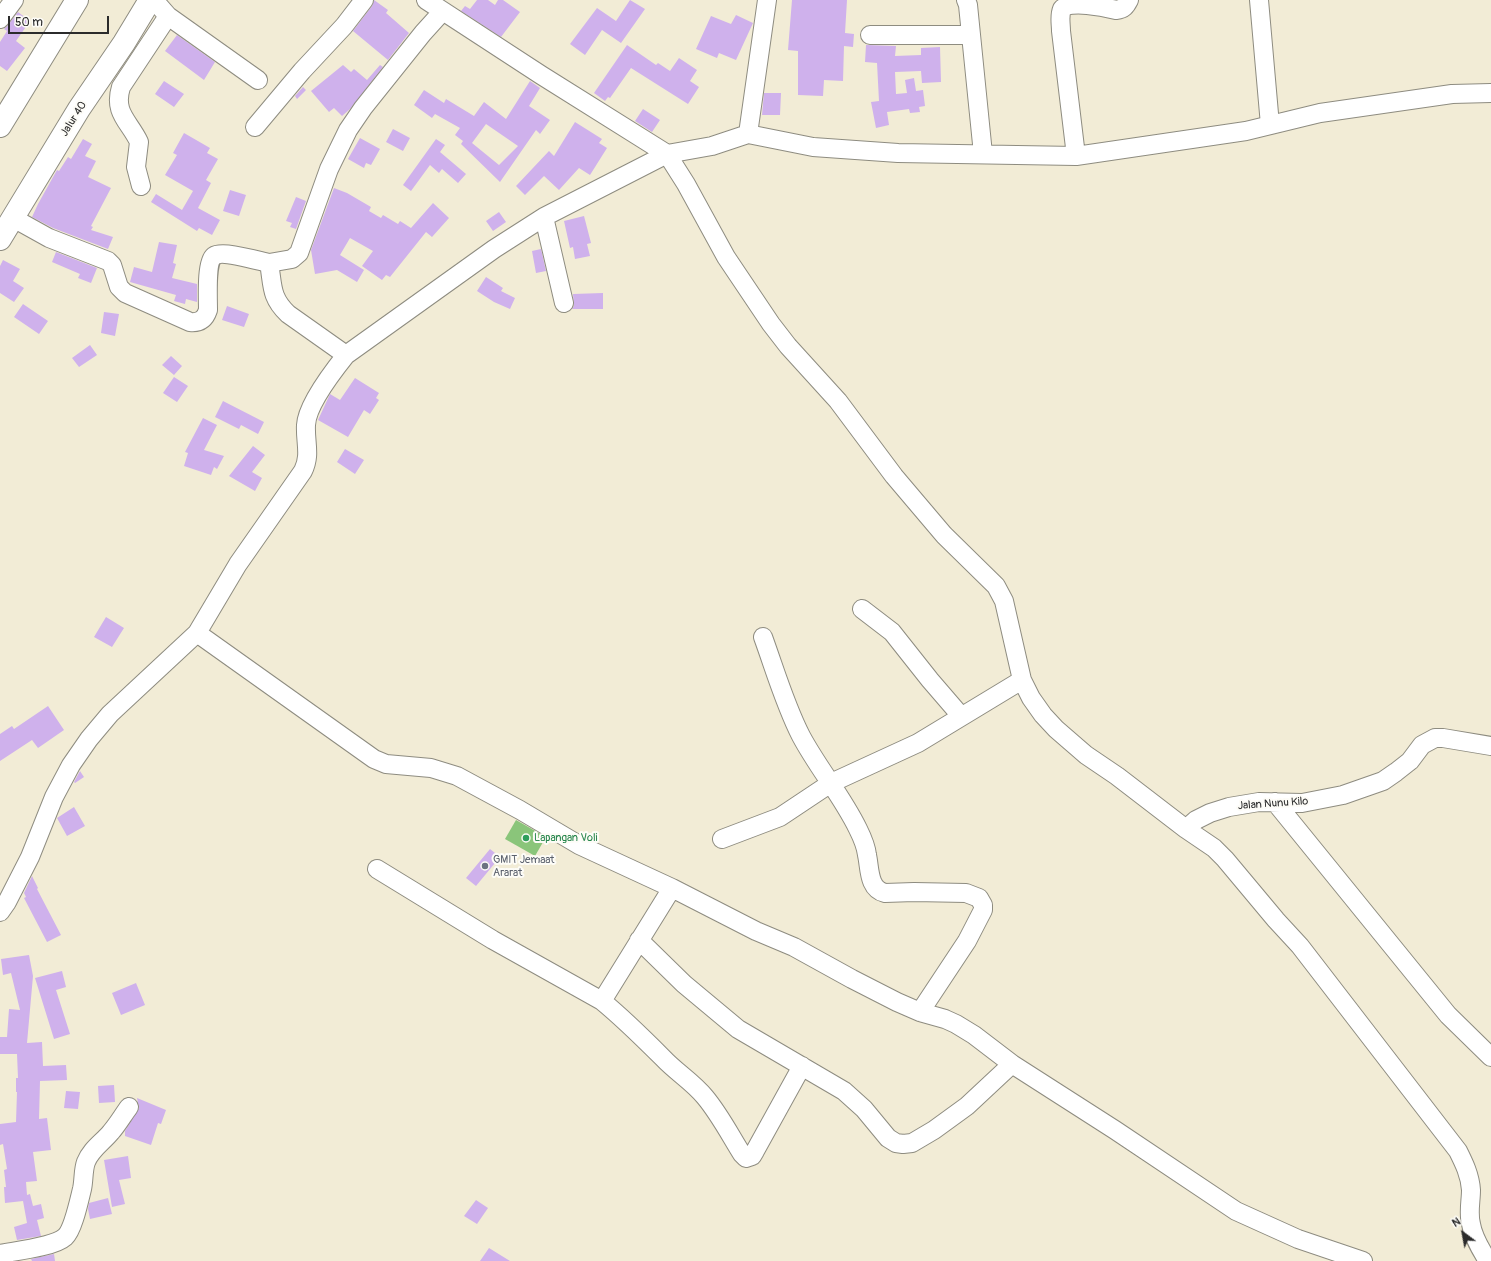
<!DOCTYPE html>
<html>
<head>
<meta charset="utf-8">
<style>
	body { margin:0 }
	#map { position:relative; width:1491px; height:1261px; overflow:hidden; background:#f2ecd6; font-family:Pangolin,sans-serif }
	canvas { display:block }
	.north { position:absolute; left:1443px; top:1213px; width:40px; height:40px; -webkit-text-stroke:3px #fdfcf7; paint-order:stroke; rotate:328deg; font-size:11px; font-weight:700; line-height:16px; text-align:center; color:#2b2b2b }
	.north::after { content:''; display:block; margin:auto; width:14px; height:18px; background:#2b2b2b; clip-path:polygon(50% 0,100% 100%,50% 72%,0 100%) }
	.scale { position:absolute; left:8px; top:16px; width:101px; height:18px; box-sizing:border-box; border:2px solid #2b2b2b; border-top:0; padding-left:5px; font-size:12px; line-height:14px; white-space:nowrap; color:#2b2b2b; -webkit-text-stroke:3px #fdfcf7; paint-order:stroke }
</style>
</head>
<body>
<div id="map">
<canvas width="1491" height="1261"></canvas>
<div class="north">N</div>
<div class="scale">50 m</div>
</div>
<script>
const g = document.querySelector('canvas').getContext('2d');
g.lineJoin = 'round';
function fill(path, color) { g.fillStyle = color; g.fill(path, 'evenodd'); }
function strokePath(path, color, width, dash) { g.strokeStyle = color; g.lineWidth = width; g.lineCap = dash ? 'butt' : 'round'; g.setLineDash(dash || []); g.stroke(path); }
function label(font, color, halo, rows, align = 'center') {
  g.font = font + ' Pangolin,sans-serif'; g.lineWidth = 4; g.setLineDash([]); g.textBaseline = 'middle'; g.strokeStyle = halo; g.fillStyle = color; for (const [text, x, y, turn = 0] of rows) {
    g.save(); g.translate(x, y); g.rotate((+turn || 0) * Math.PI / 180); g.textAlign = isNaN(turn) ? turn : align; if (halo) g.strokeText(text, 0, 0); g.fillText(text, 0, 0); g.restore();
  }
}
fill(new Path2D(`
	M516,820L546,837L535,856L505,839Z`), '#8ac57a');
fill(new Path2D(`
	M374,0L388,10L386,13L409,33L388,60L353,31L372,6Z
	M477,0H488L495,5L498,0H503L520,12L501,37L461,11L465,6L470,9Z
	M630,0L645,9L621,43L602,30L585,55L570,44L597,8L616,21Z
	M792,0H847L845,33L854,34L853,47L844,46L843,81L824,80L823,96L798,95V51L788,50Z
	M18,12L30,21L16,41L25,48L7,71L0,66V42L7,31L4,29L8,25Z
	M736,15L753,23L736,60L719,53L717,58L696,49L711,16L731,24Z
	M177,35L215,62L204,80L165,51Z
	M627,45L656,65L658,63L670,71L679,58L697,70L690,81L699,87L688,104L631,68L610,98L608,97L605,101L594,93Z
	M866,45L896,46L895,56L921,55V48L940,47L941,82L922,83L921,71L895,72L896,94L907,93L905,80L914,78L916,91L923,90L925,106L919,107L920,112L910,113L909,109L887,112L889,125L876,128L871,102L879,101L877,63L865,62Z
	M343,65L351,72L354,69L367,80L380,65L383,67L350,109L342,116L334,108L329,112L311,91Z
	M164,81L184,94L174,107L155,94Z
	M530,81L540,88L529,106L550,120L540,134L536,130L500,182L461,144L463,141L455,135L460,128L435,114L432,118L414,105L424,90L444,103L446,99L474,116L484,102L506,119ZM486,124L518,146L499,165L472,143Z
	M303,87L306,90L297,99L295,96Z
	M764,93H781L780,115H762Z
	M643,109L660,120L652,132L635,121Z
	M575,122L602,139L599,143L607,148L590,175L579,168L559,190L544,176L525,195L516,186L549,151L554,156Z
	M393,129L410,138L403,151L386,142Z
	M184,133L210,148L207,153L218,159L206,180L211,183L198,208L220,220L212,235L199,228L197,231L151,202L156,194L182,210L193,191L165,175L177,155L173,153Z
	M360,138L380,149L371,165L366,163L364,168L348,159Z
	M83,139L92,144L85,156L96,161L88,177L111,188L91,226L93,227L91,230L113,237L108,249L53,228L32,217L38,204L57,170L59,171L68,157L71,159Z
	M436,139L445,145L440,152L466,174L458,183L442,169L439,173L430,165L411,191L403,185Z
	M334,188L347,193L371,207L369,211L381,218L383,215L398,224L400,221L411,228L433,203L449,218L432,237L426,232L390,277L386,275L382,280L362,266L373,251L350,238L340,255L364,270L357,282L337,270L315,274L311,250Z
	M230,190L246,195L239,216L223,211Z
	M296,197L306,201L296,229L290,227L292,223L286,221Z
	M499,212L506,222L493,231L486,221Z
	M584,216L591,243L587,244L590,256L575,259L573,247L570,248L564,221Z
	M159,242L177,245L173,263L176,264L172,278L197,284V302L186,299L185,304L174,301L176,295L130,282L134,267L152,272Z
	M541,249L546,271L536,273L532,251Z
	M56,252L97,268L91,283L78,278L80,274L52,262Z
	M3,260L20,269L13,281L24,288L14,302L0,293V266Z
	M486,277L503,288L501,291L515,298L510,309L494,302L477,291Z
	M603,293V309H572L574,306L573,294Z
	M23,304L48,321L39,334L14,317Z
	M227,306L249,314L244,327L222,320Z
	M104,312L119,314L115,336L101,333Z
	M90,345L97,355L79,367L72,358Z
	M171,356L182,366L174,375L162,365Z
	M174,377L188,386L177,402L163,393Z
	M355,378L379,393L376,398L379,400L370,414L364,410L348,437L318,420L330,394L340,400Z
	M223,401L264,422L258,434L241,425L239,429L215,417Z
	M203,418L217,425L204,450L224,456L217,469L214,467L211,475L184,466L188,453L185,452Z
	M253,446L265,455L252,472L262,478L255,491L229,476Z
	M345,449L364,460L355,474L337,462Z
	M106,617L124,628L112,647L94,637Z
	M48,706L64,730L38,748L32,740L0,761V734L12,726L14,729Z
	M80,771L84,777L75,783L74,782Z
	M74,807L85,826L67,836L57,818Z
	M490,849L500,857L476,886L466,878Z
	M32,876L38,888L37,889L61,935L47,942L24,898L26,897L24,893Z
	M29,955L33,976L27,1043L42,1042L43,1066L66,1065L67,1080L40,1081L39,1119L47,1118L51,1150L33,1152L37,1181L26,1182L27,1195L30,1194L33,1206L41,1204L44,1218L37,1220L41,1236L17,1240L14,1227L27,1223L23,1201L5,1203L4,1187H6L4,1170L7,1169L3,1144L0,1145V1124L16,1122L17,1092H16V1078H18L17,1054H0V1037H7L9,1009L20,1010L11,973L3,975L1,959Z
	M62,971L66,987L56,990L70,1034L54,1039L35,978Z
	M136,983L145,1005L121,1015L112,993Z
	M114,1085L115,1102L99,1103L98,1086Z
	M66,1091L80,1092L78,1109L64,1108Z
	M137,1098L166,1110L161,1124L158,1123L151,1145L125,1136V1131L139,1108Z
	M128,1156L131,1178L119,1180L125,1204L112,1207L104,1160Z
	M108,1198L112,1214L90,1219L88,1209L89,1203Z
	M476,1200L488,1208L477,1224L464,1216Z
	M489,1248L510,1261H480Z
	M54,1254L55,1261H32L31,1259Z`), '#cfb1ec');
const minor = new Path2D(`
	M154,0L168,16L258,80
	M426,0L541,75L667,154L686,184L726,257L771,324L788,346L838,401L894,476L944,535L996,586L1004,601L1022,680L1031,698L1043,715L1056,729L1086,755L1117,776L1186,829L1214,848L1225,859L1276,920L1300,946L1458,1151C1464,1163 1470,1175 1471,1190C1471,1201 1468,1213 1471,1224C1473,1237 1481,1250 1488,1261
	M966,0L968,5L983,154
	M1259,0L1270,125
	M0,19L14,0
	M870,35H970
	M255,127L302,71L344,26L364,0
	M748,134L767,0
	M1076,156L1061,31C1061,24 1059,16 1062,9C1069,0 1104,7 1116,10C1124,9 1126,6 1129,0
	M141,186L136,167L139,142C129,121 113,113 121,87L168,16
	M544,217L564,303
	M13,218L49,238L108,261L112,265L119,287L125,293L190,322C200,323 205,319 208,310C208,299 206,262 214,256C222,250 259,261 269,263C273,285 270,297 288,314L346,355
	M269,263L292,259L299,253L329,169L348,130L363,108L423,33L442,12
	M862,609L892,632L930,680L961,716
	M197,633L374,759L386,764L431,768L457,776L520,810L579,845L672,888L756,931L794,947L852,979L897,1002L920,1012L945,1019L956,1024L974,1035L1012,1064L1115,1130L1236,1211L1298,1239L1363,1261
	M763,637C775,670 785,705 801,736C818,768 842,796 858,829C862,837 866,846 867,855C870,868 868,889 885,893L914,892L966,893L979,898L983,905V910L967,941L920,1012
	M1275,802L1448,1015L1491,1057
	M1186,829L1196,820L1210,813L1229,807L1259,802L1302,803L1343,795L1383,781L1396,772L1410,761L1422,745L1435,738H1443L1491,746
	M722,839L780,817L831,783L918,743L1022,680
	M377,869L493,940L602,1001
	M672,888L602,1001C624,1019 643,1038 663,1058C676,1072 693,1082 705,1097C720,1115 730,1135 742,1154L746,1158L752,1156L755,1151L802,1066
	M0,912L7,902L30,857L54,797L71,765L89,739L110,714L197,633L238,564L303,471C311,455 305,442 306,425C307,405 334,370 346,355L494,249L544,217L667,154L712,146L748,134L813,147L898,153L1076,156L1246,131L1320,113L1452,94L1491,93
	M639,940L684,984L738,1029L844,1091L864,1109L888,1138L896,1143L903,1144L912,1143L934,1130L967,1106L1012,1064
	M0,1254C15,1251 54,1247 65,1237C73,1230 79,1201 82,1189C84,1180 83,1170 86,1162C91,1149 103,1142 111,1132C118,1124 123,1115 129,1107`);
const highway = new Path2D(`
	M0,126L77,0
	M0,239L79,109L124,43L150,0`);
strokePath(minor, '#8e8c80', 20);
strokePath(highway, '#8e8c80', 24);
strokePath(minor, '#fff', 18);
strokePath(highway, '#fff', 22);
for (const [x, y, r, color] of [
	[526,838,4,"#2e9e5b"],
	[485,866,4,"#6b7280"]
]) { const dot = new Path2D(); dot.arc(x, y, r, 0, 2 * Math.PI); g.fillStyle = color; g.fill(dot); strokePath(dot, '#fdfcf7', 1.5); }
label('11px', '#2b2b2b', '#fdfcf7', [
	["Jalur 40",74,119,-58],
	["Jalan Nunu Kilo",1273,804,-4]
]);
label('11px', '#27864d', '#fdfcf7', [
	["Lapangan Voli",534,838]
], 'left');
label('11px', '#5b616d', '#fdfcf7', [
	["GMIT Jemaat",493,860],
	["Ararat",493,873]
], 'left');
</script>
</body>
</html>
